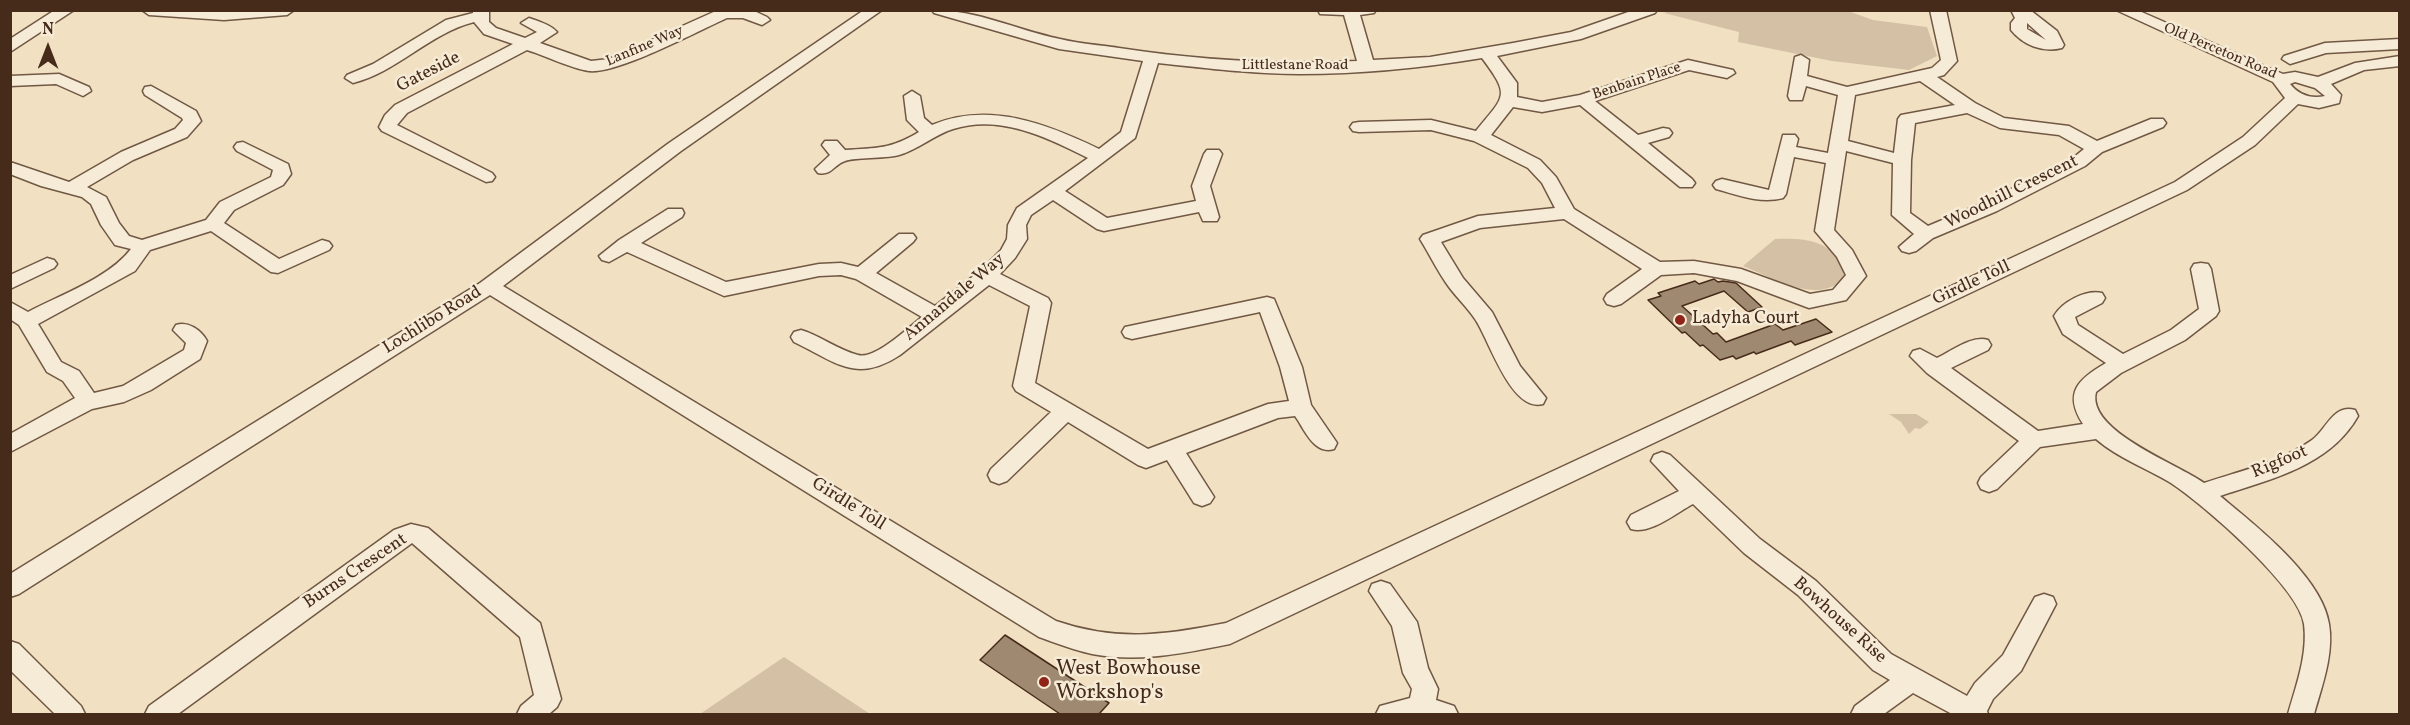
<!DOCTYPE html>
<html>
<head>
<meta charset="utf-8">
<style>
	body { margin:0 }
	#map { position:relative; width:2410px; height:725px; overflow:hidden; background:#f1e0c1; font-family:Vollkorn,serif }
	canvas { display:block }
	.frame { position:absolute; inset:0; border:12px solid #462b1a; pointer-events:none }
	.north { position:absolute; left:18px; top:18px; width:60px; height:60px; -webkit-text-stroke:4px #f6ebd7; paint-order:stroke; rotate:0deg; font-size:16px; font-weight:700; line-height:24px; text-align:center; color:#462b1a }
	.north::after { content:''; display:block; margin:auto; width:21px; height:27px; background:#462b1a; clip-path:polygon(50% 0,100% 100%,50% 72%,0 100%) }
</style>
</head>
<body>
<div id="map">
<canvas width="2410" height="725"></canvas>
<div class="frame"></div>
<div class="north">N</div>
</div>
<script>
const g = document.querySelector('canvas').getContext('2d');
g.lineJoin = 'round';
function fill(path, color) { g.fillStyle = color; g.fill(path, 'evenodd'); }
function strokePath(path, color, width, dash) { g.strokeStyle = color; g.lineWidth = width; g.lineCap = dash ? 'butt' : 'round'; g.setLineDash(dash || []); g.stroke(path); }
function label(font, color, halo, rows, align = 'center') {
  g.font = font + ' Vollkorn,serif'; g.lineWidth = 5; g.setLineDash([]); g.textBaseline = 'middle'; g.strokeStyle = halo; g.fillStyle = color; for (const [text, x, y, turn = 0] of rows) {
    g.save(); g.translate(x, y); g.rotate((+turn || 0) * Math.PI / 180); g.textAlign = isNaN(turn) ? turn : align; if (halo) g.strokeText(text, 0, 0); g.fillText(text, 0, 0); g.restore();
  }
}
fill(new Path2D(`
	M1670,11H1848L1873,20L1927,27L1937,56L1909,70L1832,61L1738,42L1739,32L1664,13Z
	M1775,239C1796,238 1821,238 1836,256C1841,261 1843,271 1845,278C1816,306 1774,278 1743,266Z
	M1889,414H1916L1929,422L1920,429L1915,428L1909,434L1901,422Z
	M784,657L870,714H700Z`), '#d4c1a5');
const building = new Path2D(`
	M1714,279L1718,282L1723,281L1736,283L1762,307L1748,312L1724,291L1682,306L1713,334L1717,333L1726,342L1775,324L1783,330L1816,319L1832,332L1795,345L1791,341L1756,354L1754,352L1736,359L1733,356L1720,360L1703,345L1700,346L1685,332L1682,333L1648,300L1661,296L1658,293L1695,281L1699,284Z
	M1005,635L1109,703L1099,714H1060L980,660Z`);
fill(building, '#9f8971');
strokePath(building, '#462b1a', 1.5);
const minor = new Path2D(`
	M55,10H74L10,52V39Z
	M142,10H294L287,15L224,20L149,15Z
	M473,10H489V22L496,28L525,38L537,32L521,23L529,18C538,21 551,25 557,32L540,43L591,61L609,59L718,10H752L767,17L770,20L762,25L743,18H727C698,31 618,74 589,71C569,68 547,56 527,50L407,113L397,125L492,173L495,177L492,181L486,182L382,131L379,127L385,115L395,105L513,44L484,34L474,22C430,33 397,72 353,83L345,78L347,75L373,64L446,20L473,13Z
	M864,10H882L681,151L503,286L1056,621C1117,642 1165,635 1226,623L2175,182L2243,137L2285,98L2273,82L2116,10H2137L2283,74L2295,72L2318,77L2355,63L2400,56V66L2364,70L2331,84L2341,95L2339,103L2319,108L2298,104L2255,145L2187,190L1230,644C1185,653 1138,663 1092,654C1074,650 1056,643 1039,637L490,295L19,594L10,597V574L480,283L669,143ZM2295,82L2315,88L2325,96C2311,99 2299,95 2290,84Z
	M932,10C978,10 1016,30 1060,39C1080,44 1100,45 1119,48C1198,60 1277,65 1357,61L1344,15L1320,14L1318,10H1376L1374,13L1360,15L1373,60L1430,57L1513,43L1571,32L1634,10H1657L1655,13L1581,39L1497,56L1517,83V97L1542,102L1580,95L1688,60L1733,70L1735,73L1727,78L1689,70L1595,101L1638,135L1663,128L1669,129L1672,133L1669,137L1648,143L1692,179L1695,183L1692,187H1680L1580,105L1542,112L1513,107L1491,135L1540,160L1556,177L1574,209L1660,262L1694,261L1741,269L1810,294L1833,290L1846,275L1837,257L1815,231L1826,163L1794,157L1786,194L1783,198C1760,204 1738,195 1716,189L1713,185L1716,181L1722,179L1769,190L1783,135H1795L1798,139L1796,147L1828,153L1838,95L1806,86L1802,100H1790L1788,96L1795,57L1801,55L1809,60L1807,76L1847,87L1932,68L1941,60L1930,10H1946L1957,61L1944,75L1937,77L1975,103L2004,118L2069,126L2097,141L2151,119H2163L2166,123L2163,127L2102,152L2085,166L1997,211L1933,238L1916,251L1909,253L1902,251L1899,247L1914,234L1892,215L1893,163L1846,151L1834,230L1852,250L1866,276L1846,300L1809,308L1737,281L1694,273L1661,275L1621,304L1614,306L1607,304L1604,299L1607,294L1642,269L1564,219L1480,228L1441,242L1463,278L1492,312L1520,366L1546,398L1543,404C1511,413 1489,339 1475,319C1468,308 1457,298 1449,287C1438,272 1430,255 1420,239L1423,235L1478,216L1555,208L1542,183L1528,168L1474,141L1431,130L1359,132L1353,131L1350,127L1353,123L1359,122L1431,120L1476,131C1505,95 1511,97 1482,58C1422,68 1361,74 1300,74C1253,74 1206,68 1158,63L1135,138L1065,191L1107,218L1196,201L1192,186L1204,154L1207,150H1219L1222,154L1210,186L1219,217L1217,221H1203L1199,212L1104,231L1097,229L1053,200L1031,215L1026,225L1027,239L1015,258L1000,274L1048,298L1051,303L1035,383L1148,449L1268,404L1289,401L1280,367L1260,312L1132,339L1125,337L1122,332L1125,327L1267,297L1274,299L1302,367L1311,405L1337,443L1334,449C1314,455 1305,430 1295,416L1278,418L1186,453L1214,497L1210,503L1202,506L1194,503L1167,460L1146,468L1138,465L1068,422L1007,481L999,484L991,481L988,475L991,469L1051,412L1016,391L1013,386L1030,306L989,285L900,355C856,384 836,362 794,342L791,337L794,332L801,330C821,336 838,350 858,355C875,360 909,327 922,317L856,279L841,275L819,276L724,296L627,252L609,262L602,260L599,256L619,240L668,209H682L684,213L682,217L641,243L726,282L819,264L841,263L858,267L899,234H913L916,238L913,242L876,273L935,306L980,271L1001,250L1007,239L1008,225L1017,208L1088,158C1047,137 999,114 953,129C934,135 919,149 899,155C884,159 856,157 845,161C833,165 832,176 818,173L815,169L830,155L822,145L825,141H837L845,150C877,148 891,149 919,132L907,120L904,96L912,91L920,96L924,118L932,125C989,101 1047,124 1099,149L1121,132L1143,61L1059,49L934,13ZM1920,81L1955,105L1901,115L1898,119L1894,153L1848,141L1855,95ZM1967,113L2000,128L2059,135L2084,149L2073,158L1983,203L1928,226L1910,213L1911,160L1915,123Z
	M2011,10H2030L2057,31L2064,45L2062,48C2043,53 2023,45 2011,30V23L2015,18ZM2027,23L2046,40L2027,29Z
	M2400,39V49L2326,53L2290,64L2282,59L2284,56L2325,43Z
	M59,74L89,87L91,91L83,96L56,84L10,86V76Z
	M151,86L196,111L201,121L187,137L133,160L87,187L106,197L119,223L129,236L142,240L206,220L220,202L271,177L273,170L237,151L234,147L237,143L243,142L288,164L291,174L283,185L234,210L224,223L279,259L322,240L329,242L332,246L329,250L278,273L271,272L211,231L150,250L135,271L38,324L61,362L79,371L94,393L123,386L184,350L186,343L173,330L176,325C188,321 201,330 207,341L200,359L151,390L124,402L92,409L10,452V434L75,398L63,381L47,372L19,325L10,319V302L28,312C60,295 109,278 131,249L115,245L101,225L91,204L82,197L41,186L10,174V162L69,182L121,152L175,129L183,120L182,118L145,95L143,91L145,87Z
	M47,258L54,260L57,264L54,268L10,289V275Z
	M2201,263L2208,264L2211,269L2219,311L2216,316L2185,340L2121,373L2096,392C2086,431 2178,464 2204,483C2240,471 2281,462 2312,440C2327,429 2333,404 2355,410L2358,416C2330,466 2271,479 2220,496C2255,525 2322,577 2329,624C2334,654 2322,686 2314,714H2288C2296,686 2308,654 2304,624C2299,587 2203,504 2171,483C2146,468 2118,458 2096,439L2040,447L1997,489L1989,492L1981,489L1978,483L1981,477L2019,441L1927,373L1910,356L1913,351L1920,349L1937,358C1952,351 1972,335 1988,340L1991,345L1988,350L1951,368L2038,431L2083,424C2063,393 2078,379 2106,363L2063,334L2054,316C2062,302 2086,289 2102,293L2105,298L2102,303L2075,317L2078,325L2123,354L2171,330L2199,309L2191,269L2194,264Z
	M1662,452L1670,455L1760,539L1816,581L1891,654L1967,696L1975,683L2003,655L2035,597L2044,594L2053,597L2056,604L2021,671L1993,699L1987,711L1988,714H1952L1913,693L1884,714H1851L1855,706L1890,680L1873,670L1798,595L1744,553L1693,504C1676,513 1650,535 1631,529L1627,522L1631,515L1679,491L1651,461L1654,455Z
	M411,524L428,528L540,623L561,699L557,707L549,714H517L521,706L534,695L520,637L412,543L178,714H145L149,706L394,530Z
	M1381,581L1390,584L1417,622L1428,668L1438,689L1436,700L1454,706L1458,714H1376L1380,706L1410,698L1412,689L1403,673L1392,626L1369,591L1372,584Z
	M10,641L19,644L81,706L85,714H55L10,670Z`);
strokePath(minor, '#715844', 3);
fill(minor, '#f6ebd7');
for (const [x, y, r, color] of [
	[1680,320,6,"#8f2418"],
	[1044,682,6,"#8f2418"]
]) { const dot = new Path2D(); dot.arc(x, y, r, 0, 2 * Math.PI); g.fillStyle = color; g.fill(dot); strokePath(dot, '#f6ebd7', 2); }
label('15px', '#462b1a', '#f6ebd7', [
	["Lanfine Way",645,47,-23],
	["Old Perceton Road",2220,52,23],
	["Littlestane Road",1295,66],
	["Benbain Place",1637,82,-18]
]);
label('18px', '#462b1a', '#f6ebd7', [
	["Gateside",429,73,-27],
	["Woodhill Crescent",2012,193,-26],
	["Girdle Toll",1972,284,-25],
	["Annandale Way",955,298,-40],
	["Lochlibo Road",433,321,-32],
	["Rigfoot",2280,463,-23],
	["Girdle Toll",848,505,32],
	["Burns Crescent",356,572,-34],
	["Bowhouse Rise",1839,621,42]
]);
label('18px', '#462b1a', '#f6ebd7', [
	["Ladyha Court",1692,320]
], 'left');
label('21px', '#462b1a', '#f6ebd7', [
	["West Bowhouse",1056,670],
	["Workshop's",1056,694]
], 'left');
</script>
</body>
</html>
